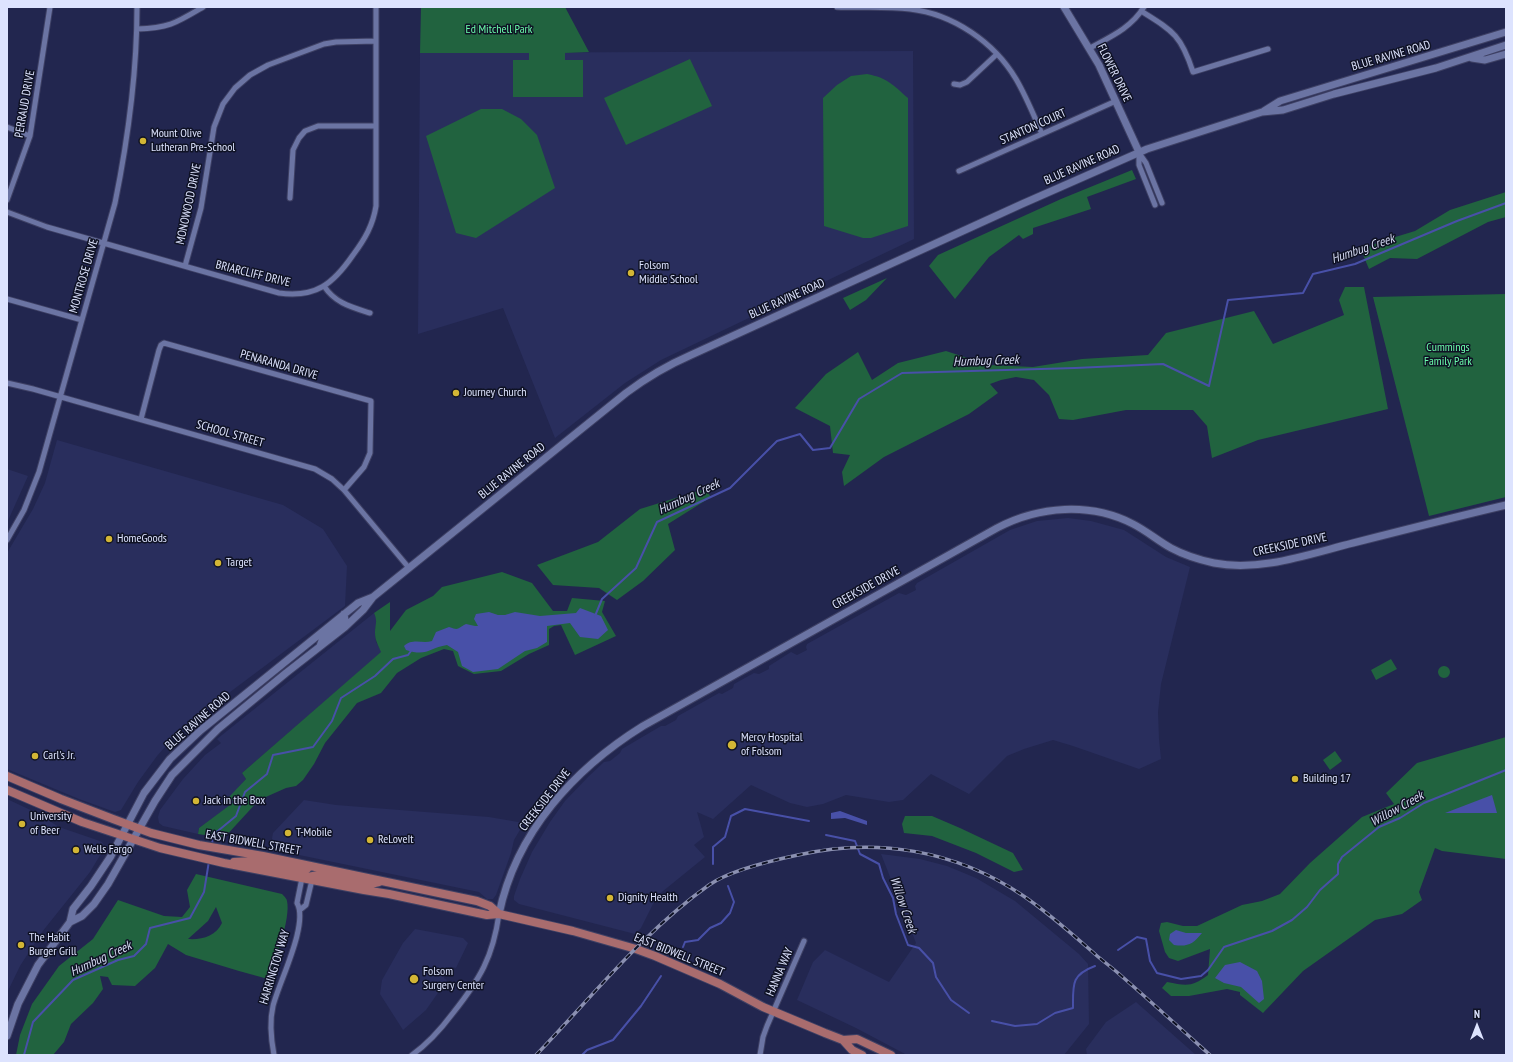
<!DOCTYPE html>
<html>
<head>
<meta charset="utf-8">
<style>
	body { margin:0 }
	#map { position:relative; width:1513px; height:1062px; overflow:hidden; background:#22264f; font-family:"PT Sans Narrow",sans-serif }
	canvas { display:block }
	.frame { position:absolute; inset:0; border:8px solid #dde3fe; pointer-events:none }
	.north { position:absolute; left:1457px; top:1006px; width:40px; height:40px; -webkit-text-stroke:3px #0f1224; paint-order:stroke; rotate:0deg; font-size:11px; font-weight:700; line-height:16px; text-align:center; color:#dde3fe }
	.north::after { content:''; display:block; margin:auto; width:14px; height:18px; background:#dde3fe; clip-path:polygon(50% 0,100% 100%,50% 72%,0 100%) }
</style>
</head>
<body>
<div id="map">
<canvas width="1513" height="1062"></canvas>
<div class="frame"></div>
<div class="north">N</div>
</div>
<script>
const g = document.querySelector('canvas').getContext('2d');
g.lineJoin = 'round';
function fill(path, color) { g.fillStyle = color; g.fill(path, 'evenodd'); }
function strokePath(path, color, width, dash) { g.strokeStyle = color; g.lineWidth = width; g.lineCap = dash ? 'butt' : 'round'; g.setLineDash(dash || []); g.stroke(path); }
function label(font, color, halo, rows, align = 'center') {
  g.font = font + ' "PT Sans Narrow",sans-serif'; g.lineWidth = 3; g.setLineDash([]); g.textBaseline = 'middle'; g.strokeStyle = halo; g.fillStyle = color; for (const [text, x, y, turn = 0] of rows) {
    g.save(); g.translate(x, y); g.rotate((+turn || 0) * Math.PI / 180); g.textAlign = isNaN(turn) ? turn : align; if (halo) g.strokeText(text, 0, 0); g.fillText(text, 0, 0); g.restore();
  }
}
fill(new Path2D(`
	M913,51L914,239L661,360L625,383L555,438L503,308L418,334L420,53Z
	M57,440L283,505L323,529L347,566L345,606L182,728L157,756L138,782L121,810L115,812L79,799L7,769V553L33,509L45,483Z
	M7,469L28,476L7,523Z
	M1068,518L1091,521L1124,530L1166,557L1190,567L1161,684L1158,712L1159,739L1161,759L1139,769L1073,746L1053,740L1024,749L1007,756L969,794L931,774L903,800L889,802L846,795L823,804L807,807L790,803L751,785L713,819L697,812L704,837L694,845L705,857L657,896L641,928L635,934L519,904L514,900V896L520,879L532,852L550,822L565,801L589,776L604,762L610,761L620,753L622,749L661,726H665L676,720L678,716L719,693L722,694L733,688L734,684L754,673L759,674L769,669V666L791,652L797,655L807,650L806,647L807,644L899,593L906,595L916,590L915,586L917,583L1010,530L1037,521Z
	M374,613L377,620L375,631L376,642L382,652L242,773L246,779L230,797L235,802L199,828L198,834L163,826L159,823L158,817L160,810L183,779L205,755L221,743L217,739Z
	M7,799L37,813L59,827L97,840L102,842L105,847L90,872L42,932L20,966L7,993Z
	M304,800L336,805L489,817L524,823L514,840L511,853L496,895L493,899H487L479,892L270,849L273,833Z
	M881,854L920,859L947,866L976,878L1015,901L1079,954L1088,964L1089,1024L1064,1055H907L856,1028L797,1000L813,962L825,950L889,982L916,943Z
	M415,929L463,938L468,943L456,968L452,967L445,969L444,978L447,980L426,1010L403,1030L380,994L382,980L386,973L403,943Z
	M1136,1002L1196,1055H1087L1086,1049L1106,1022Z`), '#292e5d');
fill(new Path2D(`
	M421,7H565L589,52L565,53V60H583V97H513V60H529V53H420Z
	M690,59L712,106L626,145L604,98Z
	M867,74C888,78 893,85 908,98V226L871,238H863L824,226L823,98L837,85L851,76Z
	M481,109H502L521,119L537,135L555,188L476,238L456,233L426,136Z
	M1132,170L1136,179L1087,197L1091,209L1033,228V234L1023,239L1019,235L989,257L955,299L929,266L938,255L1061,199Z
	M1506,192V217L1488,222L1417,259L1390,258L1369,269L1361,250L1379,242L1415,231L1450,210Z
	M887,278L866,300L850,310L843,298Z
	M1345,287H1364L1388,409L1258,440L1212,458L1207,426L1193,410H1126L1073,420L1059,419L1049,395L1034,380L1016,377L1001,380L990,384L998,393L969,414L884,457L844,486L842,472L850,455L833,453L830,426L795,408L826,374L858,352L872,380L898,363L946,351L989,365L1033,367L1082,359L1148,355L1166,333L1254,311L1273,344L1344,315L1339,300Z
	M1506,294V497L1429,516L1373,297Z
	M705,489L711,497L668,524L675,550L643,581L617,600L599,588L553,585L537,565L598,542L640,509Z
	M502,572L532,583L553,611H567L572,598L605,601L602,612L616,636L575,655L561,625L554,626L549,629V645L529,654L501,671L474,674L458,666L453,651L444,649L421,658L397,673L381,693L357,703L325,743L314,764L303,780L296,786L286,788L259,800L224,838L198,834L199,828L234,802L229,797L246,779L242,773L381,652C378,645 375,640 375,633C375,624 378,622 374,613L390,602V631L406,610L433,596L442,587Z
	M1391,659L1397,669L1376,680L1371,670Z
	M1438 672a6 6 0 1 1 12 0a6 6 0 1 1-12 0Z
	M1506,737V859L1442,851L1435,848L1419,892L1422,900L1402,914L1375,920L1303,971L1263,1013L1240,995V992L1227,989L1189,996H1171L1162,988L1167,982C1187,986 1192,987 1208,975L1210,949L1178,961L1169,958L1165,952L1159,931L1161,923L1167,922L1183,926H1197L1242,905L1262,901L1280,894L1310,863L1362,817L1394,804L1386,793L1417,763Z
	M1335,751L1342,761L1330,770L1323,760Z
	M905,816H932L960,828L1013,853L1023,870L1014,872L976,853L932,836L904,833L902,824Z
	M196,874L282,894C284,896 287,899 287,901C291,918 275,962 268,979L239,971L186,955L168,944L155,968L135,986L112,985L108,977L100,976L103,989L93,1003L71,1024L64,1042L53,1055H16L20,1035L32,1004L59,966L93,939L118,900L164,916L182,917L190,907L187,890ZM216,907L222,923C216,936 202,940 188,939L208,921Z`), '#21633f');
fill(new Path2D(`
	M580,608L601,616L608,630L598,639L580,637L570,623L547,626V642L537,648L525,651L498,669L473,672L462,666L458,652L447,645C429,648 427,657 406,650L404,646C412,638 423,644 432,641L436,632L449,627C460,631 457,628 466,624L475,626H478L474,619L476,614L489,612L498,615H505L515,612L540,616L576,613Z
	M1492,795L1497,813H1445Z
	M840,811L867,821V825L845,818L831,819V813Z
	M1176,930L1186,933H1202C1193,944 1188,947 1174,945L1169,940L1170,934Z
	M1240,962L1257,971L1262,981L1264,999L1259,1003L1241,987L1224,983L1215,978L1225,965Z`), '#4850a8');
strokePath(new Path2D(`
	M595,616L602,599L636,568L657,522L730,488L777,441L800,434L813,450L830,448L859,399L902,373L1075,368L1163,364L1209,386L1228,300L1303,293L1313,274L1355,264L1457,221L1506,203
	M826,835L855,841L860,854L879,864L883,878L893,898L896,914L908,945L919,948L933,963L936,977L951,1000L969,1013
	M212,845L213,835L236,816L245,792L267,774L273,755L313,747L332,721L341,698L375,676L393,659L408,655L411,651
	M713,864V847L725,837L731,816L745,809L809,821
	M683,947L685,942L698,940L710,928L721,923L730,913L734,902L728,886
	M1118,950L1137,937L1146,939L1150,961L1157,973L1181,979L1201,976L1208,970L1224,947L1272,931L1292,920L1307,907L1320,890L1338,874V864L1342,857L1379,827L1400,818L1424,803L1506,770
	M992,1021L1015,1026L1037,1024L1055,1013L1073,1008C1073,984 1071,975 1095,966
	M24,1055L33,1022L73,980L118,960L134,956L146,944L150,928L190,918L204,892L209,861
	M582,1055L587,1050L613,1040L641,1006L661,976`), '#4850a8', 2);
const street = new Path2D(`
	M837,7C861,8 886,6 910,9C953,14 994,42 1016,79C1026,96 1034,116 1042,134
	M1141,11C1173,31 1181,35 1193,72L1268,49
	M137,29C169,28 176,23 203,7
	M1090,48C1110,37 1131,28 1144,7
	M954,84L960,85L967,82L997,54
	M7,127L30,136
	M1139,152V165L1155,205
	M1139,153L1146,163L1162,203
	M959,171L1116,101
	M290,198L293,150L299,138L305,131L318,126H376
	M7,200L30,136L50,7
	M7,212L47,227L279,293C316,298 333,284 353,255C365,239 373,225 376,206V7
	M185,266L201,208L214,127L223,104L235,88L250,75L268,65L324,44L336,42L376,41
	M324,286C335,303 351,307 370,313
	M7,299L82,320
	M7,383L33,389L315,469L332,479L344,490L409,568
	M141,419L159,350L161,345L164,343L371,401L370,453L364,467L344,490
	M7,540L24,510L39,472L115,203C128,139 137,72 137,7
	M301,909L306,905L312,880
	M274,1055C271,1039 269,1023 273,1006C279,982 309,924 297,903L302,878
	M412,1055C429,1043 441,1029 453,1013C480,979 493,957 499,914
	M760,1055L763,1037L767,1026L804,941`);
const secondary = new Path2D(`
	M1064,7L1099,65L1139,152
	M1472,58L1485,60L1506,54
	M1264,111L1280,101L1506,32
	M320,646L323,638L345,620L344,614
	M499,914C516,832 574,769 643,726L997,528C1039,506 1090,502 1133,524C1147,531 1158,541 1171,548C1184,555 1200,560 1214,563C1260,572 1309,554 1353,543C1404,530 1455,517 1506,505
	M70,922L73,909L91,886L111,856L144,793L170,759L201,730L358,603L373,597
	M7,1036L18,1004L38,965L70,922L82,916L94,904L108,884L155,801L172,775L218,729L286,673L345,627L363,610L373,597L626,393C646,378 668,365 691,355L1022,204L1147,149L1262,112L1283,110L1334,94L1436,68L1506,45`);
const primary = new Path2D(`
	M7,776L61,799L113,819L151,833L199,845L263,856L477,901L490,906L499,914
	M7,790L82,822L160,848L224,863L364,890L389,894L487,915L499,914L573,931L636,949L655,956L720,984L763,1007L825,1033L843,1040L857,1039L891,1055
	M234,862L254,861L304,871L307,869L309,866
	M308,877L318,875L366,885L379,882
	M843,1040L852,1050L862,1055`);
strokePath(street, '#3e4064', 7);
strokePath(secondary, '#3e4064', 9);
strokePath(primary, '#3e4064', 10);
strokePath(street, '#6b74a3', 5);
strokePath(secondary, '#6b74a3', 7);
strokePath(primary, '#a96c6e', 8);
const rail = new Path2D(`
	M536,1055C592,997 643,932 709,885C729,871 774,860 798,855C876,837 955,850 1022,895C1049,913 1072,934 1096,955C1103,961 1111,967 1118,973C1149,1000 1180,1028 1210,1055`);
strokePath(rail, '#8b90b1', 3.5);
strokePath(rail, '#0f1224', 2, [6]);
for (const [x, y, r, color] of [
	[143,141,4,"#d3b635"],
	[631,273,4,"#d3b635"],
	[456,393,4,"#d3b635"],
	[109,539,4,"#d3b635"],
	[218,563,4,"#d3b635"],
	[732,745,5,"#d3b635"],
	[35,756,4,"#d3b635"],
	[1295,779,4,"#d3b635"],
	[196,801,4,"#d3b635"],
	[22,824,4,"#d3b635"],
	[288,833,4,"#d3b635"],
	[370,840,4,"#d3b635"],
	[76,850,4,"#d3b635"],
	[610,898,4,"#d3b635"],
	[21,945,4,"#d3b635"],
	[414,979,5,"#d3b635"]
]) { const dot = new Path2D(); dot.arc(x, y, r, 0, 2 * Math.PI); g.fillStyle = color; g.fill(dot); strokePath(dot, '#0f1224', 1.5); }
label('12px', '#6cfdac', '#0f1224', [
	["Ed Mitchell Park",499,30],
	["Cummings",1448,348],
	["Family Park",1448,362]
]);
label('12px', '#dde3fe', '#0f1224', [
	["BLUE RAVINE ROAD",1391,56,-16],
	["FLOWER DRIVE",1114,73,64],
	["PERRAUD DRIVE",25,104,-80],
	["STANTON COURT",1033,127,-24],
	["BLUE RAVINE ROAD",1082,165,-24],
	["MONOWOOD DRIVE",189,204,-78],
	["BRIARCLIFF DRIVE",253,274,14],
	["MONTROSE DRIVE",84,276,-74],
	["BLUE RAVINE ROAD",787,299,-24],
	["PENARANDA DRIVE",279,365,16],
	["SCHOOL STREET",230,434,16],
	["BLUE RAVINE ROAD",512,471,-39],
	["CREEKSIDE DRIVE",1290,545,-12],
	["CREEKSIDE DRIVE",866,588,-29],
	["BLUE RAVINE ROAD",198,721,-41],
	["CREEKSIDE DRIVE",545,800,-52],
	["EAST BIDWELL STREET",253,843,10],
	["EAST BIDWELL STREET",679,955,22],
	["HARRINGTON WAY",275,967,-73],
	["HANNA WAY",780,972,-67]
]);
label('12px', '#dde3fe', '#0f1224', [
	["Mount Olive",151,134],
	["Lutheran Pre-School",151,148],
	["Folsom",639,266],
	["Middle School",639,280],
	["Journey Church",464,393],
	["HomeGoods",117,539],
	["Target",226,563],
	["Mercy Hospital",741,738],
	["of Folsom",741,752],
	["Carl's Jr.",43,756],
	["Building 17",1303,779],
	["Jack in the Box",204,801],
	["University",30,817],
	["of Beer",30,831],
	["T-Mobile",296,833],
	["ReLoveIt",378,840],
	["Wells Fargo",84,850],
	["Dignity Health",618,898],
	["The Habit",29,938],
	["Burger Grill",29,952],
	["Folsom",423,972],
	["Surgery Center",423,986]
], 'left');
label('italic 13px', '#d3d8f0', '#0f1224', [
	["Humbug Creek",1363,249,-19],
	["Humbug Creek",986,361,-2],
	["Humbug Creek",689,497,-25],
	["Willow Creek",1397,809,-29],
	["Willow Creek",903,905,71],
	["Humbug Creek",101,959,-25]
]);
</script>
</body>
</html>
